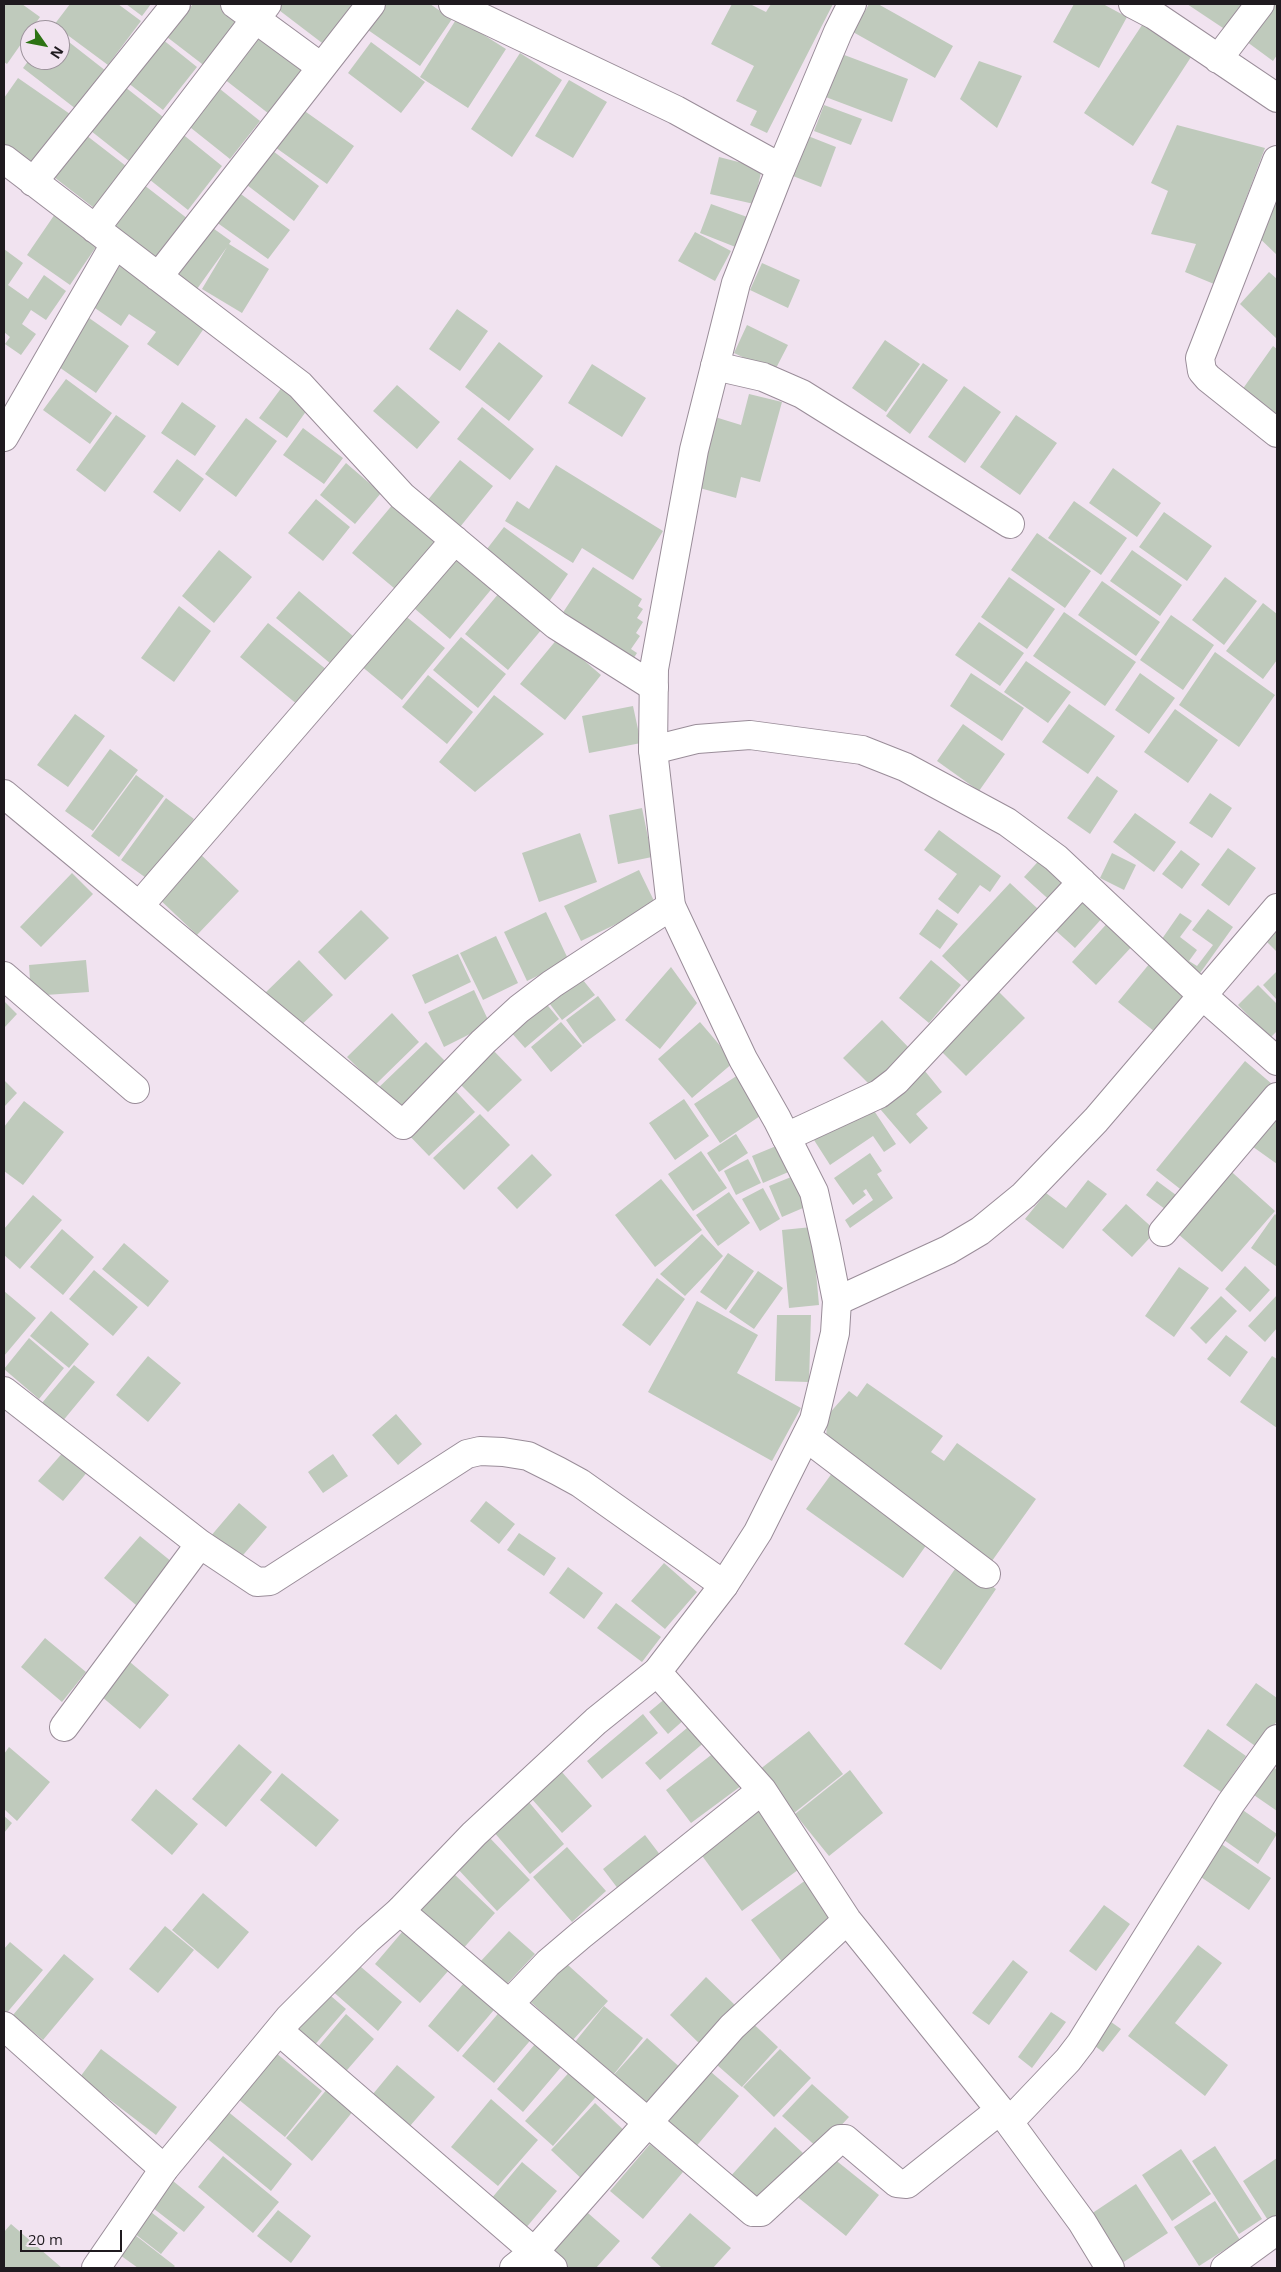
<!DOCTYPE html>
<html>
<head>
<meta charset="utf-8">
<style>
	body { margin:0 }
	#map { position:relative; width:1281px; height:2272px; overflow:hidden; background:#f1e3f0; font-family:"Open Sans",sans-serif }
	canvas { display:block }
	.frame { position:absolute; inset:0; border:5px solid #1f1a1f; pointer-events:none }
	.north { position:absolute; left:20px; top:20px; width:50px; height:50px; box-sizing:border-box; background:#f1e3f0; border:1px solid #9d939c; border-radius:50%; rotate:123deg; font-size:14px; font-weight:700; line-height:20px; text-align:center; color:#1f1a1f }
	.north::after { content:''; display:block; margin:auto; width:18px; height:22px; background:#2d7314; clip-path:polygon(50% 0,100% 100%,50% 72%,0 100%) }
	.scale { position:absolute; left:20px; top:2230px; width:102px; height:22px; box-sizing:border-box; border:2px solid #1f1a1f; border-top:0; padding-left:6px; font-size:15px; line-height:18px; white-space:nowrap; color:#1f1a1f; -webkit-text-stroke:4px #f1e3f0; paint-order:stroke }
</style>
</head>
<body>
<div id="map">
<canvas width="1281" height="2272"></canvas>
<div class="frame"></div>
<div class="north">N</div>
<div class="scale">20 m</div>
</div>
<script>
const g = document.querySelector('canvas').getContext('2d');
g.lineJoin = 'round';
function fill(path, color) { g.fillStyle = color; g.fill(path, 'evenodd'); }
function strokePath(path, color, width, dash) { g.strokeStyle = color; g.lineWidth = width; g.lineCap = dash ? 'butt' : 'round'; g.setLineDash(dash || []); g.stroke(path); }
fill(new Path2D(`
	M4,4H22L40,17L7,64L4,62Z
	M70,4H118L141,21L108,65L54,25Z
	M126,4H151L142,16Z
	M193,4H223L243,20L206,67L167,37Z
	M271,4H362L330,49Z
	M386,4H430L452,19L420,66L368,30Z
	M732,4H750L766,12L771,4H833L767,133L750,125L757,111L736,101L754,66L711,44Z
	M869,4H878L953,46L935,78L853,32Z
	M1074,4H1103L1127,17L1099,68L1053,42Z
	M1187,4H1247L1229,32Z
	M1263,4H1277V55L1273,61L1239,36Z
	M457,18L506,49L468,108L420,77Z
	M1144,22L1193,54L1133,146L1084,113Z
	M254,30L308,71L273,117L219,75Z
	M60,35L106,71L76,109L23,68L29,60H60Z
	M157,35L197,67L163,110L123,79Z
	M371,42L425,82L401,113L348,73Z
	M520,53L562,80L512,157L471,129Z
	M839,53L908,79L892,122L823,96Z
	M979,61L1022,76L997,128L960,99Z
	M18,78L70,114L33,167L4,147V98Z
	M569,80L607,102L573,158L535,136Z
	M210,81L260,121L230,159L181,120Z
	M120,83L163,117L129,161L86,127Z
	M824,105L862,119L851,145L814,131Z
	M299,107L354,146L327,184L272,145Z
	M1177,125L1265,148L1214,284L1185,272L1196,244L1151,234L1168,191L1151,183Z
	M175,128L222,166L188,210L140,172Z
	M82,132L126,166L94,208L50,174Z
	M808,136L836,147L821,187L793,176Z
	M269,148L319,186L294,221L243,182Z
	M719,157L762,168L754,204L710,194Z
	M135,178L188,219L157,260L104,219Z
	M234,189L290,230L268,259L212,219Z
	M711,204L750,218L738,248L700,233Z
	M1276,204L1277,205V255L1252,231Z
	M55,214L98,244L70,285L27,255Z
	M203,221L231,241L229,244L269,269L242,313L202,289L227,247L197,289L170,270Z
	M695,232L731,251L715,281L678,261Z
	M4,249L23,263L8,285L28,299L44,275L66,291L46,320L31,310L22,324L36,334L21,355L5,344L10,337L4,332Z
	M762,263L800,280L788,308L750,290Z
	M121,264L207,324L178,366L147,344L156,332L129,314L121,326L92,306Z
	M1269,272L1277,279V339L1240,304Z
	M457,309L488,331L460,371L429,349Z
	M82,313L129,346L96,393L49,360Z
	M747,325L788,345L774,372L734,353Z
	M885,340L920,364L886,412L852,388Z
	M499,342L543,376L509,421L465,387Z
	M1273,346L1277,349V414L1242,390Z
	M923,363L948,380L910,434L886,416Z
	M592,364L646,398L622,437L568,403Z
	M66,379L112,413L90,444L43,410Z
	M285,383L312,403L287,438L259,418Z
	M397,385L440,422L417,449L373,411Z
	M964,386L1001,412L965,463L928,437Z
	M749,394L782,402L760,482L741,477L736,498L696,487L715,417L741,425Z
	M182,402L216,426L195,456L161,433Z
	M482,407L534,449L510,480L457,439Z
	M116,415L146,436L105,492L76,470Z
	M1016,415L1057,443L1020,495L980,467Z
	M246,418L277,441L236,497L205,474Z
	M303,428L343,458L324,484L283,455Z
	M177,459L204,479L180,512L153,492Z
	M460,460L493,486L456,532L423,506Z
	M346,463L381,493L355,524L320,495Z
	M556,465L663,531L633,580L582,548L573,563L505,521L517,501L529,509Z
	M1113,468L1161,503L1137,537L1089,503Z
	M316,499L350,527L323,561L288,533Z
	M1074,501L1127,538L1101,575L1048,538Z
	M394,503L442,543L400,593L352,553Z
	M1164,512L1212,546L1187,581L1139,547Z
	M504,527L568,574L546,606L480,558Z
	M1037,533L1091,571L1065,608L1011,570Z
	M219,550L252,577L214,623L182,596Z
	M450,550L494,586L450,639L407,602Z
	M1132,550L1182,585L1160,616L1110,581Z
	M593,567L642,599L638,606L643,609L637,618L643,622L636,633L640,636L631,649L637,653L631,662L558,620Z
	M1009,577L1055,609L1027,649L981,617Z
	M1225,577L1257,601L1224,645L1192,620Z
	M1102,581L1160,622L1136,656L1078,615Z
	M299,591L359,641L337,669L276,618Z
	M499,593L542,629L508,670L465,634Z
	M1263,603L1277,614V660L1263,679L1226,651Z
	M179,606L211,631L174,682L141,658Z
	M1064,612L1136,662L1105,706L1033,656Z
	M403,614L445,648L402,700L360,665Z
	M1171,615L1214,645L1183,690L1140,660Z
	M979,622L1024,653L1000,686L955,655Z
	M268,623L327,670L298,705L240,657Z
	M461,637L506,674L478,708L433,670Z
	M558,638L601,675L565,720L520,684Z
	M1215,652L1275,695L1239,747L1179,705Z
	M1026,661L1071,692L1048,723L1004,692Z
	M971,673L1024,708L1002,741L950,706Z
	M1140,673L1175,698L1149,734L1115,710Z
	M428,675L473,712L447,744L402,707Z
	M494,695L544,734L475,792L439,762Z
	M1069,704L1115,736L1088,774L1042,742Z
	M633,706L641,743L589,753L582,716Z
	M1175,709L1218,740L1188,783L1144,752Z
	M75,714L105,736L68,787L37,765Z
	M963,724L1005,754L979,791L937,761Z
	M110,749L138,770L93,831L65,811Z
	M136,775L164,796L119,857L91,836Z
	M1097,776L1118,791L1090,834L1067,818Z
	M1210,793L1232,808L1212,838L1189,823Z
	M166,798L194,819L149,880L121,860Z
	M642,808L652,857L618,864L609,815Z
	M1135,813L1176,842L1154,872L1113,842Z
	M939,830L1001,876L990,892L980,885L958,914L938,899L957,874L924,850Z
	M580,833L597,882L539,902L522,853Z
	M1228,848L1256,868L1229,906L1201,885Z
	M1181,850L1200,864L1182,889L1162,874Z
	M197,851L239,891L197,935L155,895Z
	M1112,853L1136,865L1124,890L1100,878Z
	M1044,855L1074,882L1055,905L1024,877Z
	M639,870L656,905L581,941L564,906Z
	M72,873L93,894L41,947L20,927Z
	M1010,883L1038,909L970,983L942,956Z
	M1084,895L1105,915L1075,948L1054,929Z
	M937,909L958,924L940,949L919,934Z
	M1208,909L1233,927L1198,976L1157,946L1180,913L1192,921L1180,937L1197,950L1189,961L1197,966L1213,945L1192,930Z
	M361,910L389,938L345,980L318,952Z
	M546,912L569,961L527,981L504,932Z
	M1277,914V952L1258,933Z
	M1112,918L1137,941L1096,985L1072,962Z
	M496,936L518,983L483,1000L460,953Z
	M458,954L471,982L425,1004L412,975Z
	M86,960L89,992L31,996L29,965Z
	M299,960L333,995L296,1030L263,995Z
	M931,960L961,985L929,1023L899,998Z
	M1150,963L1187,993L1155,1032L1118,1002Z
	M671,967L697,1003L660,1049L625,1020Z
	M1277,971V1000L1263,985Z
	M579,975L595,995L562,1020L546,999Z
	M1258,985L1277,1004V1031L1270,1038L1238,1005Z
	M995,988L1025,1018L966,1076L936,1046Z
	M474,990L490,1024L444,1047L428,1012Z
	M598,996L616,1020L583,1044L566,1020Z
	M4,1001L17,1014L4,1028Z
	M544,1001L559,1019L525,1048L509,1030Z
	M392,1013L419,1042L375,1085L347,1057Z
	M882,1020L912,1051L874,1089L843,1058Z
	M561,1022L582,1046L551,1072L531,1047Z
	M700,1022L734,1062L692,1098L658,1059Z
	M426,1042L452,1068L400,1119L374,1092Z
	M491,1048L522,1080L488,1112L457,1081Z
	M1245,1061L1272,1084L1184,1192L1156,1170Z
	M920,1065L942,1092L916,1114L928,1128L910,1144L875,1103Z
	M738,1075L763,1114L720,1143L694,1104Z
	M4,1080L17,1093L4,1107Z
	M450,1085L475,1112L429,1156L404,1130Z
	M684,1099L709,1136L675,1160L649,1123Z
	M24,1101L64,1132L23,1185L4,1171V1127Z
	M869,1103L896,1144L884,1152L873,1136L830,1165L814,1140Z
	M1277,1112V1164L1249,1144Z
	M480,1114L510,1145L464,1190L433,1158Z
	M736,1134L748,1153L719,1172L707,1153Z
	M781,1144L793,1170L763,1183L752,1156Z
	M701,1151L727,1188L693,1211L668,1174Z
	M870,1153L882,1171L877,1174L893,1198L850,1228L845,1220L873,1200L866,1189L863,1191L866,1195L853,1205L834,1178Z
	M532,1154L552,1175L517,1209L497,1188Z
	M748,1159L761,1183L736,1195L724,1171Z
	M1224,1165L1275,1211L1222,1272L1170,1227Z
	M796,1175L810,1205L782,1217L769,1186Z
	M661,1179L702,1230L655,1267L615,1215Z
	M1088,1180L1107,1194L1063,1249L1025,1219L1046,1193L1066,1208Z
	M1157,1181L1176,1195L1165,1209L1146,1195Z
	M763,1188L780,1219L760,1231L742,1199Z
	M729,1192L750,1223L718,1246L696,1215Z
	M33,1195L62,1220L20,1269L4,1255V1229Z
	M1126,1204L1156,1231L1132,1257L1102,1230Z
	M1275,1214L1277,1216V1267L1251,1248Z
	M812,1227L819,1305L789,1308L782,1230Z
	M62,1229L94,1257L63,1295L30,1267Z
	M702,1234L723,1256L685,1296L660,1274Z
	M124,1243L169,1281L148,1307L102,1269Z
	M728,1253L754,1271L726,1310L700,1292Z
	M1245,1266L1270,1290L1250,1312L1225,1289Z
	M1179,1267L1209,1288L1174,1337L1145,1316Z
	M94,1270L138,1307L113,1336L69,1299Z
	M758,1271L783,1288L754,1329L729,1312Z
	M657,1278L685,1299L650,1346L622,1325Z
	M4,1291L36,1318L4,1356Z
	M1277,1295V1328L1265,1342L1248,1326Z
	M1221,1296L1237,1311L1206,1344L1190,1328Z
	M697,1301L758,1335L737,1373L801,1408L772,1461L648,1392Z
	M51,1311L89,1344L69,1368L30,1336Z
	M777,1315H811L809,1382L775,1381Z
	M1226,1335L1248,1352L1230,1377L1207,1359Z
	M29,1338L64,1368L39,1399L4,1369Z
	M148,1356L181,1383L148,1422L116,1395Z
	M1272,1356L1277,1359V1428L1240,1402Z
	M74,1365L95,1382L57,1428L36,1410Z
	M867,1383L943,1436L931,1452L944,1461L957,1443L1036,1499L987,1568L826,1443L827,1416L849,1391L857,1397Z
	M396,1414L422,1444L398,1465L372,1435Z
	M65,1450L89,1470L63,1501L38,1481Z
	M333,1454L348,1476L323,1493L308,1472Z
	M835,1469L932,1537L903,1578L806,1509Z
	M486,1501L515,1524L499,1544L470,1521Z
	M239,1503L267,1527L238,1561L210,1537Z
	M519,1533L556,1558L544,1576L507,1550Z
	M140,1536L172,1562L136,1605L104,1578Z
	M664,1563L697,1592L665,1629L631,1601Z
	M959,1563L996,1589L941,1670L904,1644Z
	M568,1567L603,1593L584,1619L549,1593Z
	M616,1603L661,1637L642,1662L597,1628Z
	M45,1638L86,1672L62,1702L21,1667Z
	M124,1657L169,1695L140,1729L95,1691Z
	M1256,1683L1277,1698V1721L1258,1748L1226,1725Z
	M667,1697L686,1718L668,1734L649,1712Z
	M643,1714L658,1733L602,1779L587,1761Z
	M693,1723L707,1740L660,1780L645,1763Z
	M1208,1729L1246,1756L1221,1792L1183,1766Z
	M809,1731L843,1774L794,1813L759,1770Z
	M239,1744L272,1772L226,1827L192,1799Z
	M9,1747L50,1782L17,1821L4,1809V1754Z
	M715,1752L741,1786L691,1823L666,1790Z
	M1271,1765L1277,1770V1811L1251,1793Z
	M850,1770L883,1813L829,1856L795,1814Z
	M561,1771L592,1806L562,1833L531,1798Z
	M282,1773L339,1820L316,1847L260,1800Z
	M156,1789L198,1824L172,1855L131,1820Z
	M528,1801L564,1844L530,1874L493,1831Z
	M758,1806L802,1867L742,1911L698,1850Z
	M1237,1806L1277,1834L1258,1864L1217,1835Z
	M4,1816L12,1823L4,1833Z
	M645,1835L664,1860L622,1894L603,1869Z
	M488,1836L530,1880L497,1911L456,1867Z
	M1217,1841L1271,1878L1249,1910L1195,1873Z
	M567,1847L606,1891L572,1922L533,1877Z
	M454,1874L495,1913L460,1952L418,1913Z
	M810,1877L840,1919L782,1962L751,1920Z
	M203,1893L249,1932L218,1969L172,1930Z
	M1104,1905L1130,1924L1096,1971L1069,1951Z
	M165,1926L194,1950L158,1993L129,1969Z
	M403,1931L449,1970L420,2003L375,1964Z
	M509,1931L535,1954L505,1986L479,1963Z
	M10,1942L43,1970L5,2015L4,1949Z
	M1198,1945L1222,1963L1175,2023L1228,2065L1205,2096L1128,2036Z
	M64,1954L94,1979L43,2040L13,2015Z
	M559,1957L608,2001L573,2040L524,1996Z
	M1013,1960L1028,1972L989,2025L972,2013Z
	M354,1961L402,2002L378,2031L330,1989Z
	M706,1977L737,2007L701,2045L670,2015Z
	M468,1978L499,2004L458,2052L428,2026Z
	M324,1990L346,2009L312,2048L291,2030Z
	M604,2006L643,2038L614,2074L575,2042Z
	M502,2009L534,2036L494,2083L462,2056Z
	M1051,2012L1066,2022L1032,2068L1018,2057Z
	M346,2014L374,2039L341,2077L313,2053Z
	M745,2016L778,2047L742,2087L708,2057Z
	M1104,2017L1121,2029L1103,2052L1087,2040Z
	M541,2037L567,2060L523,2112L497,2089Z
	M647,2038L683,2070L648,2111L611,2078Z
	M270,2048L322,2091L285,2137L233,2095Z
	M101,2049L177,2107L156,2135L80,2077Z
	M780,2049L811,2078L774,2117L743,2087Z
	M397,2065L435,2097L410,2126L373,2094Z
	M704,2066L739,2096L694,2149L659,2119Z
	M574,2067L601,2091L553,2146L525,2121Z
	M812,2084L849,2117L819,2149L782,2116Z
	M328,2088L354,2110L312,2161L286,2138Z
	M491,2099L538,2140L498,2186L451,2147Z
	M595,2103L629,2135L585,2182L551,2150Z
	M226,2110L292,2164L271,2191L204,2136Z
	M775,2127L803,2153L757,2204L729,2178Z
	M650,2144L683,2172L643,2219L610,2191Z
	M1215,2146L1262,2219L1239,2234L1192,2161Z
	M1181,2149L1211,2194L1172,2221L1142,2175Z
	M828,2154L879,2195L846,2236L795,2195Z
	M223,2156L279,2202L253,2233L198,2187Z
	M1277,2158V2221L1271,2225L1243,2181Z
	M522,2162L557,2191L525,2229L491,2199Z
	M173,2181L205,2207L184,2232L153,2208Z
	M1136,2184L1168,2233L1122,2263L1091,2214Z
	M1215,2201L1240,2240L1199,2266L1174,2227Z
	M581,2207L620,2241L596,2268H561L542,2252Z
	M147,2209L178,2233L161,2254L130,2230Z
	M278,2210L311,2236L291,2263L257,2236Z
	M690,2213L731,2248L713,2268H662L651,2258Z
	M11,2224L62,2268H4V2232Z
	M135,2235L175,2266L173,2268H138L120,2255Z`), '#bfcabc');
const minor = new Path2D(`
	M235,4L321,67
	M453,4L676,110L781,168
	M1133,4L1154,15L1277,98
	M1218,59L1260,4
	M4,159L300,385L402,496L556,625L654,687
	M1277,160L1200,358L1202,371L1208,378L1277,433
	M33,182L176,4
	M95,229L267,4
	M158,277L371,4
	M715,366L763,377L802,394L1010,524
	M4,437L115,244
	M653,750L697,739L750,735L862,750L905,767L1007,822L1056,858L1203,996L1277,1061
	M4,794L403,1125L483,1042L519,1009L552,984L671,906
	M139,906L455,540
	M4,976L135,1089
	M786,1137L879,1094L896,1081L1082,882
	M1163,1232L1277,1097
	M837,1301L948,1250L980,1231L1024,1195L1096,1120L1277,908
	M4,1391L200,1544L257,1582L270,1581L467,1454L480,1451L503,1452L528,1456L558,1471L580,1483L724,1585
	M806,1437L986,1574
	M657,1672L762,1790L847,1920L1000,2110L1082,2222L1110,2268
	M64,1727L200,1544
	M400,1911L753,2212H761L840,2139H845L897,2183L907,2184L1000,2110
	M509,2004L548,1963L581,1935L762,1790
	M4,2026L164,2169
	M279,2031L553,2268
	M1009,2122L1068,2060L1081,2043L1231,1803L1277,1739
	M514,2268L534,2252L732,2027L847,1920
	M1225,2268L1277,2230`);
const tertiary = new Path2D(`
	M96,2268L164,2169L289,2018L367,1940L400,1911L474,1834L596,1721L657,1672L724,1585L758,1532L814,1420L835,1333L837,1301L826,1245L814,1192L777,1119L743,1059L671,906L653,750L654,669L694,450L736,283L781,168L838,32L852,4`);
strokePath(minor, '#9a8d99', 30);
strokePath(tertiary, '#9a8d99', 30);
strokePath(minor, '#fff', 28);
strokePath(tertiary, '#fff', 28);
</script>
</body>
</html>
